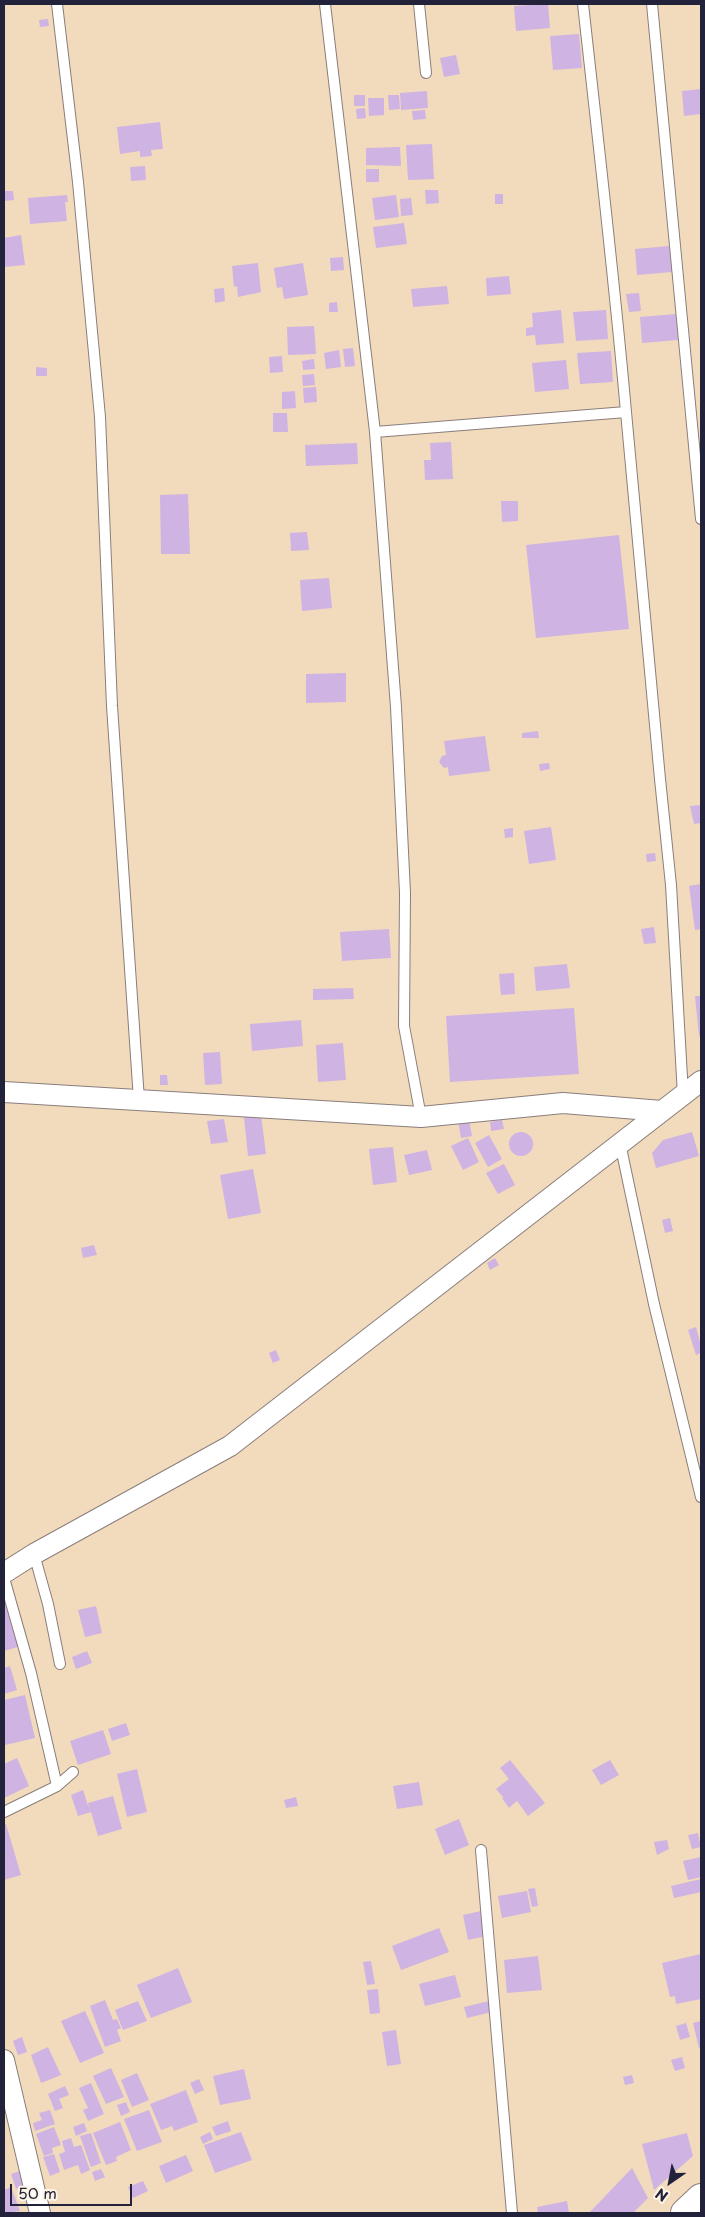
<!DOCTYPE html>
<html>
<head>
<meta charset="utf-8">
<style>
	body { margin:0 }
	#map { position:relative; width:705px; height:2217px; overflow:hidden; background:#f2dbbc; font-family:"Playpen Sans",sans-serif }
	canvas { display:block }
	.frame { position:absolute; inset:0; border:5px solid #22223b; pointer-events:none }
	.north { position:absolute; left:645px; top:2157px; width:50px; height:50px; -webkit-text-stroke:4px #fcf5e5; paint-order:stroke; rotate:213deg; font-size:14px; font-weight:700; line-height:20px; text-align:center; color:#22223b }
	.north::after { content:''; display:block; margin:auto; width:18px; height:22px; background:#22223b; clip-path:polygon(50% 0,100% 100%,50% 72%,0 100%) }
	.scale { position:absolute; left:10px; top:2184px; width:122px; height:22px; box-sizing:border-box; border:2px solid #22223b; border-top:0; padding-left:6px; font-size:15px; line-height:18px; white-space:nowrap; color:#22223b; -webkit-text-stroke:4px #fcf5e5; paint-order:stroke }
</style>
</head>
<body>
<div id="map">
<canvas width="705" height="2217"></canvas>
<div class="frame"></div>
<div class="north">N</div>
<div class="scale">50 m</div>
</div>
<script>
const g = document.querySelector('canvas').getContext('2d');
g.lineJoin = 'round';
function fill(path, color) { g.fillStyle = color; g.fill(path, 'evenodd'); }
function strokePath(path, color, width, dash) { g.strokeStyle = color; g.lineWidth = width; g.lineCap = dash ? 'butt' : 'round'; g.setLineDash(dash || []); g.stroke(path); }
fill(new Path2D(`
	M548,4L550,28L516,31L514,6Z
	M48,19L49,26L40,27L39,20Z
	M579,34L582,68L553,70L550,36Z
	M456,55L460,74L444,77L440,58Z
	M701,89V114L684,116L682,91Z
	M427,91L428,108L401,110L400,93Z
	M354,95H365V106H354Z
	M388,95H399L400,109L389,110Z
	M368,98H384V115L369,116Z
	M365,108L366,118L357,119L356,109Z
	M425,110L426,119L413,120L412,111Z
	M160,122L163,149L151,150L152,156L140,157V151L120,154L117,127Z
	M432,144L434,179L408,180L406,145Z
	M400,147L401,166L366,165V148Z
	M145,166L146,180L131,181L130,167Z
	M366,169H379V182H366Z
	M425,190H438L439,203L426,204Z
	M4,191H13L14,200L4,201Z
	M495,194H503V204H495Z
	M67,195L68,202H65L67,221L30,224L28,198Z
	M396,195L399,217L375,220L372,198Z
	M411,198L413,215L401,216L400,199Z
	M404,223L407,244L376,248L373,227Z
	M21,235L25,265L4,267V238Z
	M669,246L672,272L637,275L635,249Z
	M343,257L344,270L331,271L330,258Z
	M258,263L261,292L238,297L237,286L234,287L232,266Z
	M303,263L308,295L284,299L282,287L277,288L274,268Z
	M509,276L511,294L487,296L486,278Z
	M447,286L449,304L413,307L411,289Z
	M224,288L225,301L215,303L214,289Z
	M639,293L641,311L629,312L626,294Z
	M337,302L338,312H329V303Z
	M561,310L564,343L536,345L535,335L526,336V328L533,327L532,313Z
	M606,310L608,339L576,341L573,312Z
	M676,314L678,340L642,343L640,317Z
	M314,326L316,354L288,355L287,327Z
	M353,348L355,366L345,367L343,349Z
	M339,350L341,367L326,369L324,353Z
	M611,351L613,382L580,384L577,353Z
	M282,356L283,372L270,373L269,357Z
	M314,359L315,369L303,370L302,361Z
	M566,360L569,389L535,392L532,363Z
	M36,367L47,368V376H36Z
	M314,374L315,385L303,386L302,375Z
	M316,387L317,402L304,403L303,388Z
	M295,391L296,408L282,409V392Z
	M273,413H287L288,432H273Z
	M451,442L453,479L425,480L424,460H431L430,443Z
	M357,443L358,464L306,466L305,445Z
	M188,494L190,554H161L160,495Z
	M501,501H518V521L502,522Z
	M307,532L309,550L291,551L290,533Z
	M619,535L629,629L536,638L526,545Z
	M329,578L332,608L302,611L300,580Z
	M346,673V702L306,703V674Z
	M538,731L539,738H522V733Z
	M485,736L490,771L449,776L448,767L444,768L439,762L442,756L446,755L444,741Z
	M549,763L550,769L540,771L539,764Z
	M701,805V823L694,824L690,806Z
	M551,827L556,860L529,864L524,831Z
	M513,828V837L505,838L504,829Z
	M655,853L656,861L647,862L646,854Z
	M701,884V929L695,930L689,886Z
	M654,927L656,943L644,944L641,929Z
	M389,929L391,958L342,961L340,932Z
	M567,964L570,988L536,991L534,967Z
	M514,973L515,994L501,995L499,974Z
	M353,988L354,999L313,1000V989Z
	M695,996H701V1035L699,1036Z
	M574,1008L579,1074L450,1082L446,1016Z
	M301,1020L303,1046L252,1051L250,1024Z
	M343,1043L346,1080L318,1082L316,1045Z
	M220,1052L222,1084L205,1085L203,1053Z
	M160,1075H167L168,1085H160Z
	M261,1115L266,1154L248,1156L244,1117Z
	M224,1119L228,1142L211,1144L207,1121Z
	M469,1119L472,1136L461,1138L458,1121Z
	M502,1120L504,1129L491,1131L490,1122Z
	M509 1144a12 12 0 1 1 24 0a12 12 0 1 1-24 0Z
	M692,1132L699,1156L656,1168L652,1153L663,1140Z
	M489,1135L502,1159L488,1167L475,1143Z
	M468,1138L479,1162L463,1170L451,1146Z
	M393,1147L397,1182L373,1185L369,1149Z
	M427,1150L432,1170L409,1175L404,1155Z
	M504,1164L515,1185L498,1194L486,1173Z
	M253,1169L261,1213L228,1219L220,1175Z
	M670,1218L673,1231L665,1233L662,1220Z
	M94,1245L97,1255L83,1258L81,1248Z
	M495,1258L499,1265L490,1270L487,1263Z
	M696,1327L701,1346V1353L696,1355L688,1330Z
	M276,1350L280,1360L273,1363L269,1353Z
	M9,1602L21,1646L4,1651V1603Z
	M96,1606L102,1633L85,1637L78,1610Z
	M87,1651L92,1663L76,1669L72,1657Z
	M10,1666L17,1690L4,1694V1668Z
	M25,1695L35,1738L5,1745L4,1700Z
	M126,1723L130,1735L112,1741L108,1729Z
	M103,1730L111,1754L78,1765L70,1741Z
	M17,1758L29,1786L4,1798V1764Z
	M510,1760L545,1803L528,1816L517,1801L509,1808L502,1798L508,1794L503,1797L496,1789L509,1779L500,1768Z
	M610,1760L619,1775L601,1785L592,1770Z
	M137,1769L147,1812L127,1817L117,1774Z
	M419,1782L423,1805L397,1809L393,1786Z
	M83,1790L89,1809L88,1803L113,1796L122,1829L98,1836L91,1812L78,1816L71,1795Z
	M296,1797L298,1806L286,1808L284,1800Z
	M459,1819L469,1845L445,1855L435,1829Z
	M6,1824L21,1875L4,1880V1825Z
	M698,1833L701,1847L692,1849L688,1835Z
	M667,1840L669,1849L657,1855L654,1842Z
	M701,1857V1877L688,1880L683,1861Z
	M701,1879V1892L674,1898L671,1886Z
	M535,1888L538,1906L532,1907L528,1889Z
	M527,1891L531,1912L502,1918L498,1896Z
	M481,1911L486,1936L468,1940L463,1915Z
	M439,1928L449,1952L401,1970L392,1946Z
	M701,1954V1999L676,2004L675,1996L670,1997L662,1963Z
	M538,1956L542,1990L507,1993L504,1960Z
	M371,1961L375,1984L367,1985L363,1962Z
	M178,1968L192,2002L151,2018L137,1985Z
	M455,1975L461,1997L425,2006L419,1984Z
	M378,1989L380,2013L370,2014L367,1990Z
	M105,2000L113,2020L117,2019L121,2028L117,2030L121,2041L105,2047L90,2006Z
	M138,2001L147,2021L123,2030L115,2010Z
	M489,2001L492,2012L467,2018L464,2007Z
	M85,2011L104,2053L80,2063L61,2021Z
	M701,2021V2048H699L693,2023Z
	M686,2023L690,2037L680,2040L676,2026Z
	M396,2030L401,2064L387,2066L382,2032Z
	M22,2037L27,2052L18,2055L13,2041Z
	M48,2047L61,2075L41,2083L31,2055Z
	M682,2057L685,2068L675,2071L671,2060Z
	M111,2068L124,2097L106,2104L93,2076Z
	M244,2069L251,2099L220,2105L213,2076Z
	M137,2073L149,2100L132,2107L121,2080Z
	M632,2075L634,2083L625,2085L623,2077Z
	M199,2079L204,2090L195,2094L190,2083Z
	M91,2083L104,2114L88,2121L83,2110L88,2108L79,2088Z
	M65,2086L69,2095L59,2099L63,2108L55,2111L48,2094Z
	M186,2090L198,2122L174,2131L172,2126L161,2130L150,2104Z
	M126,2102L130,2112L121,2116L117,2105Z
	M50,2110L55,2124L35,2131L33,2123L42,2120L39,2113Z
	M149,2110L162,2142L137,2151L124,2119Z
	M228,2121L231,2131L216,2136L212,2127Z
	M120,2122L131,2150L116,2157L117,2161L106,2165L93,2133Z
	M84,2123L87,2131L76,2136L73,2127Z
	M54,2127L61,2145L52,2148L53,2153L44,2156L36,2134Z
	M210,2132L213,2139L203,2144L200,2137Z
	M241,2132L252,2160L215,2173L204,2145Z
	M91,2133L101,2163L91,2167L80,2136Z
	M687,2133L693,2156L654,2190L642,2144Z
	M71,2138L74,2147L81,2145L90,2170L81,2174L78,2165L64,2170L59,2154L65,2152L62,2141Z
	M54,2154L60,2172L50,2176L43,2157Z
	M186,2155L193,2171L166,2183L159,2166Z
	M632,2168L648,2198L633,2213H589Z
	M101,2169L105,2177L95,2181L92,2172Z
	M23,2170L28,2184L16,2189L11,2174Z
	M143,2181L148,2191L133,2198L128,2187Z
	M11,2187L20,2211L4,2213V2190Z
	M567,2201L569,2213H538L537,2207Z`), '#cfb3e2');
const service = new Path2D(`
	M57,4L78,182L100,417L112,706L139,1100
	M325,4L375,432L396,707L405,893L404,1026L421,1117
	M419,4L426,73
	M583,4C598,140 614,276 626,412
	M652,4L701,519
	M375,432L626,412L660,779L671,885L683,1095
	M620,1143L654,1304L701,1497
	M34,1554L48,1604L60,1664
	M4,1578L31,1673L57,1786
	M4,1812L57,1786L73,1772
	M481,1850L512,2213`);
const minor = new Path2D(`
	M4,1092L421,1117L563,1103L662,1111
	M4,1573L34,1554L230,1446L701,1081
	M4,2060L40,2213`);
const trunk = new Path2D(`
	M685,2213L701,2198`);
strokePath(service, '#8a7e7c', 12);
strokePath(minor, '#8a7e7c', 22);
strokePath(trunk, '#8a7e7c', 30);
strokePath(service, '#fff', 10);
strokePath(minor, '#fff', 20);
strokePath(trunk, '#fff', 28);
</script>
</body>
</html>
